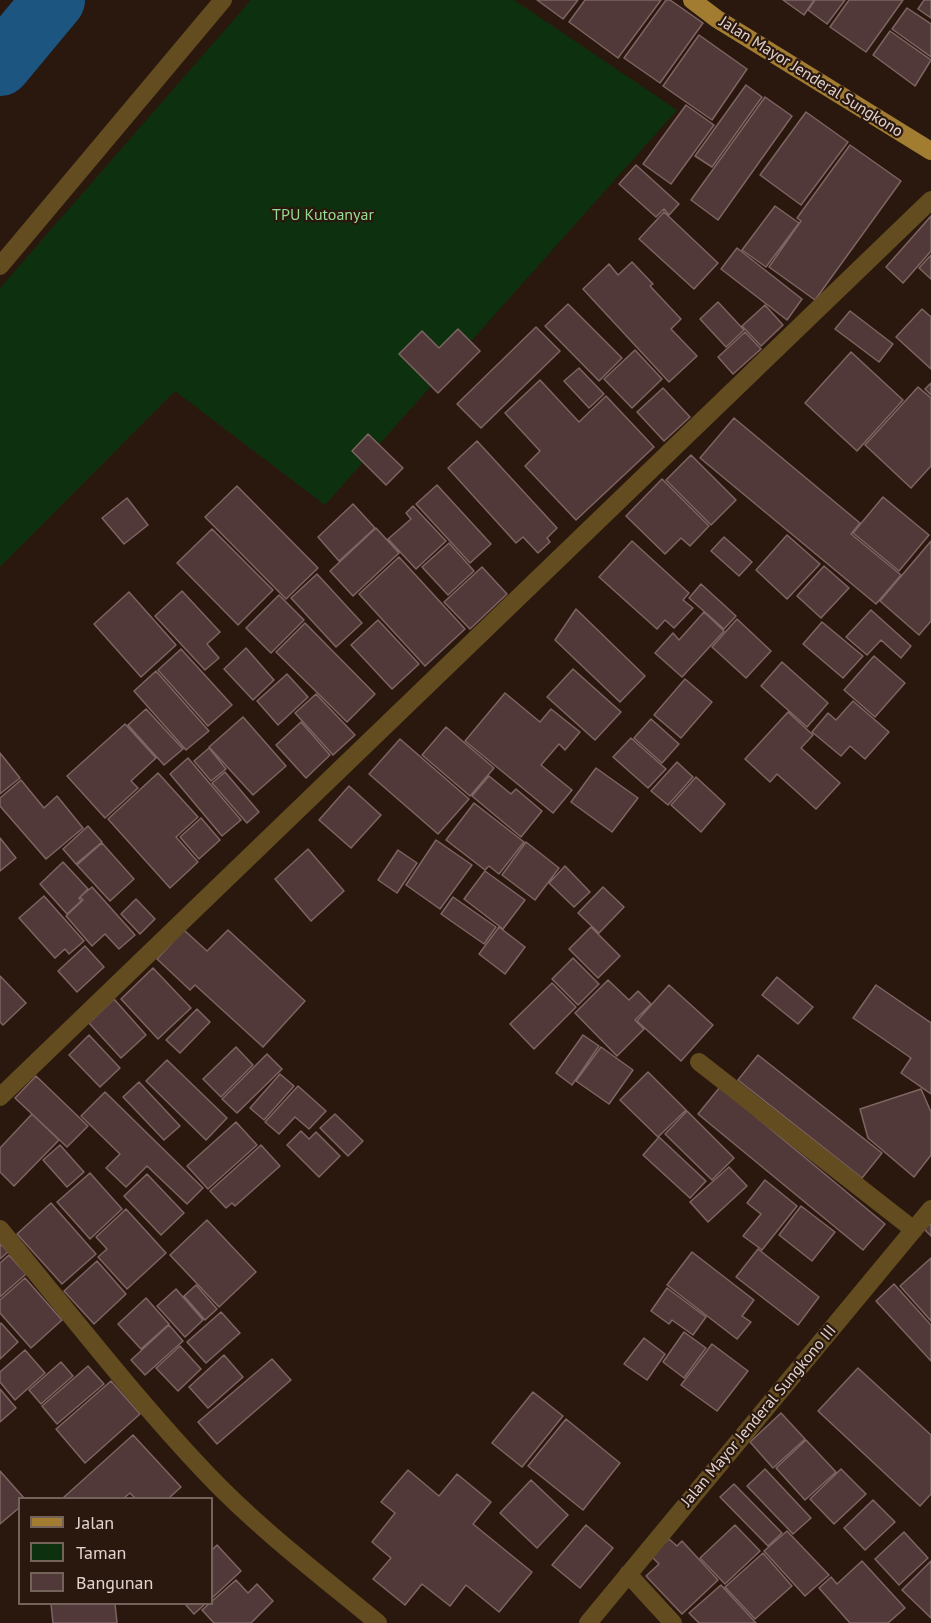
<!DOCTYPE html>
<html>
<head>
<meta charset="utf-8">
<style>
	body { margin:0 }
	#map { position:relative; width:931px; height:1623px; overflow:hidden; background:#2a180f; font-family:"PT Sans",sans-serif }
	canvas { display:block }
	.legend { position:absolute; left:18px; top:1497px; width:195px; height:108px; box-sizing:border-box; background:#2a180f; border:2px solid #73635b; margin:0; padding:8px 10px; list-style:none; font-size:18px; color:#e0d3cd }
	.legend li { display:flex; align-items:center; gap:12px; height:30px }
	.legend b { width:30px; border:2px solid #73635b }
</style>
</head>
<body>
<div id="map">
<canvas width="931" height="1623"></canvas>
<ul class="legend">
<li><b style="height:8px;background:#a27c30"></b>Jalan</li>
<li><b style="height:16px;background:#0d310f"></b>Taman</li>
<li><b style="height:16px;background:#503938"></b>Bangunan</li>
</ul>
</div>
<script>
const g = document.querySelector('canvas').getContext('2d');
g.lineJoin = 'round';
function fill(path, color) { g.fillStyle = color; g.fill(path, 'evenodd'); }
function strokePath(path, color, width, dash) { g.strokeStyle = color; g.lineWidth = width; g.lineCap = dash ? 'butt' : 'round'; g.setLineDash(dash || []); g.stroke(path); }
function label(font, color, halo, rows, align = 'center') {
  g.font = font + ' "PT Sans",sans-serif'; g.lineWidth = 4.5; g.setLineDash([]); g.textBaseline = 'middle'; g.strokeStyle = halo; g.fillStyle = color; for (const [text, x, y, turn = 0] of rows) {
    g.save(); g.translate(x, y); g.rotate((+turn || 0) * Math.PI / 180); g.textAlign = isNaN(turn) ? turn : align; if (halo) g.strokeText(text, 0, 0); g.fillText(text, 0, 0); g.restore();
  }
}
fill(new Path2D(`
	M251,0H514L677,110L325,505L175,391L0,567V288Z`), '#0d310f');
strokePath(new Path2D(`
	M0,65L54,0`), '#1b5580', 62);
const building = new Path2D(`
	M537,0H578L563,19Z
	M585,0H661L618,58L569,22Z
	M666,0H670L703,23L660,83L624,58Z
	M783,0H814L804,15Z
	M815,0H845L827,24L808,10Z
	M849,0H903L866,52L830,27Z
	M924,0H931V18L918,9Z
	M907,8L931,24V57L892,29Z
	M890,31L931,60L915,86L873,55Z
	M699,35L747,69L712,120L663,86Z
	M746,85L762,97L712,167L695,156Z
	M765,97L792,116L718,220L691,200Z
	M686,105L714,125L671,184L643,164Z
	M806,112L848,142L801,205L760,175Z
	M850,145L901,181L815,300L769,267L801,221L797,218Z
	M636,165L679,204L669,215L664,209L656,217L619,184Z
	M775,206L799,223L766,267L742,250Z
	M664,212L718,263L694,289L639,239Z
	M931,216V251L903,283L886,267Z
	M737,248L802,299L787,320L721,269Z
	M931,255V279L919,268Z
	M632,262L653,284L650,286L681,319L671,329L697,356L669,382L583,289L609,264L618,275Z
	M718,302L744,330L726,347L700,319Z
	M568,304L622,358L599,381L545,326Z
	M765,305L783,325L761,346L742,326Z
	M922,309L931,317V369L896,337Z
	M850,311L893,344L879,362L835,329Z
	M536,327L560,351L481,428L457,404Z
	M458,329L480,351L438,393L399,354L422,331L439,348Z
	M745,332L761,349L733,374L718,357Z
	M635,350L662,379L632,408L604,379Z
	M851,352L903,400L857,451L805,403Z
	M579,368L604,394L589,408L564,381Z
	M540,380L579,422L606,396L654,447L576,520L525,466L540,451L505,413Z
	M931,383V395L925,389Z
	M918,387L931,398V466L911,488L865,445Z
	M663,388L690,417L664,441L637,412Z
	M734,418L860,523L851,534L901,575L876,604L700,458Z
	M368,434L403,468L386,485L352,451Z
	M477,441L557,528L547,538L550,542L538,553L523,537L516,543L448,468Z
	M691,455L736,500L711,525L666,480Z
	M662,479L709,526L690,546L681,538L665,554L626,516Z
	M437,485L491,544L470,563L416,504Z
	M237,486L318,568L286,599L205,517Z
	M883,497L929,535L899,571L853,533Z
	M127,498L148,525L124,544L102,518Z
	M353,504L375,528L339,561L318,537Z
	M413,506L446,541L416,569L388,539L411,519L406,513Z
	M376,528L399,553L353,596L330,571Z
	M212,529L273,590L238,625L177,563Z
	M787,535L820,564L787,599L756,570Z
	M724,537L752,562L739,576L711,551Z
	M632,541L689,593L683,600L693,608L674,628L665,620L657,629L599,577Z
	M931,541V621L919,635L880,601Z
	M449,543L474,571L448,595L422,567Z
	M399,557L465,629L425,666L359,594Z
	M824,566L849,588L821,618L797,596Z
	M482,567L507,594L470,629L444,602Z
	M317,574L362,623L336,647L291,598Z
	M701,584L736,616L724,629L689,598Z
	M182,591L220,632L207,644L219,658L205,670L155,616Z
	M129,592L176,645L141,677L94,624Z
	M279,595L304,620L271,653L246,628Z
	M576,609L645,676L620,702L555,640Z
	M871,610L911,646L901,658L881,640L867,655L846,637Z
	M704,612L724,631L682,677L655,653L673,633L679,640Z
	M737,619L771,651L746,678L712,647Z
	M378,620L419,664L392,689L351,645Z
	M822,622L863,656L843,678L803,644Z
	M305,623L375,694L347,722L276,652Z
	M246,648L274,680L253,700L224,669Z
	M181,649L232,705L208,726L158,670Z
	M874,656L905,683L875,717L844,690Z
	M782,662L828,703L807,727L761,686Z
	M573,669L621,712L595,740L547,697Z
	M156,671L209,731L186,750L134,691Z
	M287,674L308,697L278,725L257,701Z
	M685,679L712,702L681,738L654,715Z
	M505,693L540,722L551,709L580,732L565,750L559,744L541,765L572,790L553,813L465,741Z
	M316,694L355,735L333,755L295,713Z
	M853,701L889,732L865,759L850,746L841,756L812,732L828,713L836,720Z
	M146,709L183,749L164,765L128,725Z
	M788,712L813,735L801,748L840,783L816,809L777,774L770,782L745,759Z
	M243,717L286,766L253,795L209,747Z
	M651,719L679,744L662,763L634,738Z
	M301,722L330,755L306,778L276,745Z
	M125,724L156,758L131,781L138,788L105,818L67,776Z
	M446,727L494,768L470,796L422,755Z
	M631,738L666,769L648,788L613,757Z
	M400,739L469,799L438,834L369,774Z
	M209,748L226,769L211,781L194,761Z
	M0,753L20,778L0,794Z
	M188,758L241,820L222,836L170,774Z
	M677,762L693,777L668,805L651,791Z
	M596,768L638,798L612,832L571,802Z
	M225,772L259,812L247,823L212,783Z
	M158,773L198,817L176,837L198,862L170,888L108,819Z
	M489,776L511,794L516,789L542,811L521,837L472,796Z
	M696,777L725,804L701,832L671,805Z
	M21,780L44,808L57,796L83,828L46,859L0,806V798Z
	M349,786L381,815L351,848L319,820Z
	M474,803L524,842L499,874L489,866L485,870L446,840Z
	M201,818L220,840L199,859L180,837Z
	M88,826L102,842L76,864L63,849Z
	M0,838L16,858L0,871Z
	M436,840L472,865L440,909L406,885Z
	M526,842L559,868L535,900L502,875Z
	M102,843L134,879L110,901L77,865Z
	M308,849L344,891L311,921L275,879Z
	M398,850L417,863L397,893L378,880Z
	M63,862L88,889L79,898L81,901L67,914L40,884Z
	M565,866L590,892L574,907L549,883Z
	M485,871L525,900L503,929L464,899Z
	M92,887L135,935L119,949L105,934L92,946L66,916L83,900L80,897Z
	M603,887L624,907L599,933L578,913Z
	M44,896L84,941L69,954L65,949L55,958L19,918Z
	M453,897L496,927L484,944L441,914Z
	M136,899L155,919L140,934L121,914Z
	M499,927L525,947L505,974L479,954Z
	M591,927L620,956L598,978L569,949Z
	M184,930L207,951L228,930L305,1001L263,1047L195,985L190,990L157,959Z
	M85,946L104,967L77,992L58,971Z
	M573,958L599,984L578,1005L552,979Z
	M153,968L191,1008L158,1039L121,999Z
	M0,976L26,1003L3,1025L0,1022Z
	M777,977L813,1007L798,1024L762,995Z
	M608,980L629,1000L638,991L651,1004L635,1020L644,1029L617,1056L575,1013Z
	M552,983L576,1007L534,1049L510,1024Z
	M669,985L713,1025L681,1061L637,1021Z
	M876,985L931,1023V1094L901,1073L911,1058L853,1018Z
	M114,999L146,1035L121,1058L89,1023Z
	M197,1009L210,1022L180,1053L166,1040Z
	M89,1035L120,1068L100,1087L69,1055Z
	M583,1035L599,1046L572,1085L556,1073Z
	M236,1047L253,1065L221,1097L203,1079Z
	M601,1047L633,1070L609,1104L576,1081Z
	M267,1054L282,1069L237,1113L222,1099Z
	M758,1055L882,1153L862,1178L738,1080Z
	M167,1060L227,1118L206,1140L146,1081Z
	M648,1072L686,1110L658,1137L620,1100Z
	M280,1074L294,1086L264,1120L250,1108Z
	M36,1076L88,1126L67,1147L15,1098Z
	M139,1082L180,1126L164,1140L123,1097Z
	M298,1086L326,1111L309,1129L295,1117L279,1134L265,1122Z
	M720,1087L885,1224L863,1250L698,1114Z
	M921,1089L931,1112V1155L914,1177L868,1138L860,1109Z
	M105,1092L203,1188L187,1204L147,1166L126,1187L106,1168L120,1154L81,1116Z
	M687,1111L734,1158L712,1180L665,1134Z
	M32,1114L59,1140L14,1186L0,1172V1148Z
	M335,1114L363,1141L348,1156L320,1128Z
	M236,1122L257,1145L208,1189L187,1166Z
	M301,1131L309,1139L316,1132L340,1156L319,1177L287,1145Z
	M659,1137L706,1181L690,1198L643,1155Z
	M60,1145L84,1172L67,1187L43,1160Z
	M261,1145L280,1166L235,1206L232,1203L226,1208L210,1191Z
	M729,1167L747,1186L708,1222L690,1202Z
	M90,1173L122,1209L90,1239L57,1202Z
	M147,1174L184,1213L161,1235L124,1196Z
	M765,1180L797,1206L762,1250L743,1236L761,1214L747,1203Z
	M51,1203L96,1254L62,1284L17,1234Z
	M801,1206L835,1232L812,1261L779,1235Z
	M126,1209L166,1253L127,1289L98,1257L107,1249L96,1237Z
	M207,1220L256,1272L219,1307L170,1255Z
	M931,1223V1236L924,1229Z
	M0,1243L8,1252L0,1259Z
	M758,1249L819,1297L798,1325L736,1277Z
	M692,1252L754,1300L742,1316L751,1322L737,1339L667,1285Z
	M9,1255L26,1274L0,1297V1263Z
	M931,1258V1321L900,1286Z
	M97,1261L126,1294L94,1324L64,1291Z
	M25,1278L62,1320L31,1348L0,1313V1300Z
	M894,1284L931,1325V1361L876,1301Z
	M196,1285L217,1309L205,1320L184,1296Z
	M667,1288L706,1317L693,1335L672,1320L669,1324L651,1311Z
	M176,1289L203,1320L185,1337L157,1306Z
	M146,1298L169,1324L141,1349L118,1324Z
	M221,1312L240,1333L206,1363L187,1342Z
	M1,1323L18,1342L0,1359V1324Z
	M169,1325L183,1341L145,1375L131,1360Z
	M684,1332L706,1348L684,1378L663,1362Z
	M644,1338L665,1354L647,1380L624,1364Z
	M712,1344L748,1371L717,1411L681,1385Z
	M180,1346L201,1369L178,1391L156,1368Z
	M25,1350L45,1373L15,1400L0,1382V1372Z
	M224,1355L243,1377L208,1408L189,1387Z
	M272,1359L291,1380L217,1444L198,1422Z
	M61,1362L73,1376L41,1404L29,1390Z
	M88,1366L104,1384L57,1424L42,1406Z
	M858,1368L931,1435V1494L920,1506L818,1411Z
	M111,1381L140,1414L85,1463L56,1429Z
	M0,1389L16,1408L0,1422Z
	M533,1392L563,1416L522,1467L492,1443Z
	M781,1413L805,1439L773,1468L750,1442Z
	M566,1419L620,1463L583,1510L528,1466Z
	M133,1435L181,1487L169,1498H135L130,1493L124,1498H63Z
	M806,1440L836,1472L805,1500L776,1468Z
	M765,1469L811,1518L793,1534L747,1486Z
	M841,1469L866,1494L834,1524L810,1499Z
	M408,1470L439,1496L457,1474L491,1502L473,1524L532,1572L499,1612L466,1585L450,1606L422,1584L405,1605L373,1579L391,1558L372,1542L395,1513L381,1502Z
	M0,1471L24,1498H20V1507L0,1524Z
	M531,1480L568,1515L537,1548L500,1513Z
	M734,1484L782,1533L768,1546L720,1497Z
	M873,1500L895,1522L865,1550L844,1528Z
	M586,1525L613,1548L580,1588L552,1565Z
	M735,1525L760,1551L725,1584L700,1558Z
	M787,1531L829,1575L805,1596L764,1551Z
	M904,1532L928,1558L899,1585L875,1559Z
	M669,1539L677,1546L682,1541L718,1580L682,1614L646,1576L659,1564L651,1556Z
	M217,1545L241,1571L212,1598V1550Z
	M763,1553L792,1586L755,1619L725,1587Z
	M862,1561L905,1608L888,1623H850L819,1588L831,1577L837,1584Z
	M931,1561V1618L902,1590Z
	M236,1580L248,1593L257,1584L273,1601L251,1623H214L202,1610Z
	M721,1585L756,1623H699L689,1613Z
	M51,1604H115L117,1623H53Z
	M185,1604H205L194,1614Z`);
fill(building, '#503938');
strokePath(building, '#7e6462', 1.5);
strokePath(new Path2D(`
	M0,266L223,0
	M699,1062L914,1230
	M0,1097L931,200
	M0,1229C68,1311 133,1396 206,1473C258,1528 320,1575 378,1623
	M628,1574L673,1623
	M588,1623L931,1209`), '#634c1f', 18);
strokePath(new Path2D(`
	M692,0L717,19L931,151`), '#a27c30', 18);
label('16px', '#e0d3cd', '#2a180f', [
	["Jalan Mayor Jenderal Sungkono",811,77,32],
	["Jalan Mayor Jenderal Sungkono III",759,1416,-50]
]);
label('16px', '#94dc94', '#2a180f', [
	["TPU Kutoanyar",323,215]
]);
</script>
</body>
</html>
